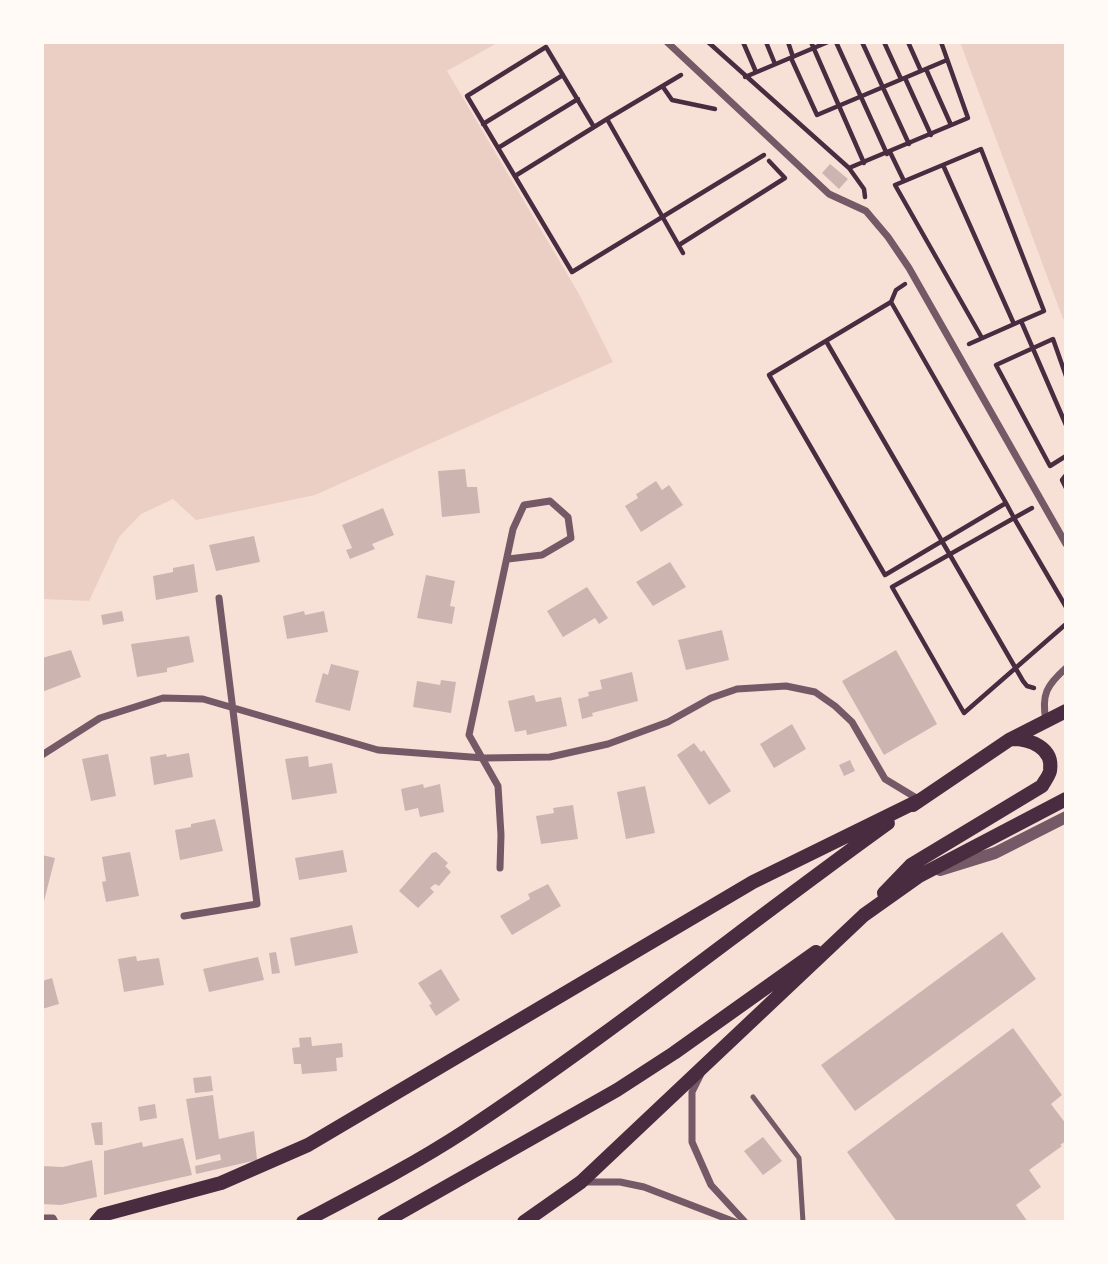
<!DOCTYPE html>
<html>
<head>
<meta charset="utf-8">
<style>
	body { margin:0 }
	#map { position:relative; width:1108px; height:1264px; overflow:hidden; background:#f7e1d7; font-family:"DM Sans",sans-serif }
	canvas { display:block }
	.frame { position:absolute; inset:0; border:44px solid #fffaf5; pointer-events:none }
</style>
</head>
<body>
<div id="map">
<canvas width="1108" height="1264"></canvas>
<div class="frame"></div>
</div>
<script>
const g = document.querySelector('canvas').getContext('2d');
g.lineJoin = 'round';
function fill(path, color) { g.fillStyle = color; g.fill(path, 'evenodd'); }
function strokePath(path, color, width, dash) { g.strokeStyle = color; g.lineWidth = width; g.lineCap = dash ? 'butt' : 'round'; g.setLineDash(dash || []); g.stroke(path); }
fill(new Path2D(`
	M42,42H499L447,71L579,294L613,362L315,495L196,520L173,499L141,514L119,537L89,601L42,599Z
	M960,42H1066V319H1063Z`), '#ebcfc5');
fill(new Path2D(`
	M830,164L848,179L839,189L822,173Z
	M465,469L467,487H477L480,513L442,517L438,471Z
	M656,481L662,490L669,485L683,505L641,532L625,506L638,498L636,494L638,493Z
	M383,508L394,535L372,544L375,549L350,559L346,550L352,548L342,525Z
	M254,536L260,562L216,571L209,545Z
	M670,562L686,587L653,606L636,582Z
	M194,564L198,592L156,600L153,576L173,572V568Z
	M426,575L455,581L450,606L455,607L452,624L417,618Z
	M587,587L608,618L599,624L595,618L563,637L547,611Z
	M122,611L124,621L103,625L101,615Z
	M304,611L305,615L324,611L328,632L287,639L283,616Z
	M722,630L729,660L686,670L678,640Z
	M189,636L194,662L167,668V672L137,677L131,644Z
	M71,650L81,677L42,692V658Z
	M896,650L937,724L884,755L842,681Z
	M331,664L359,671L350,711L315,702L323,673L328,675Z
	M632,672L638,701L592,713L593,716L582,719L578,699L589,696L588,692L602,689L600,680Z
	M441,680L456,682L451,713L413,707L417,681L440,685Z
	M534,695L536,702L561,697L567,726L527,735L526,730L515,732L508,701Z
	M792,724L806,749L774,768L760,744Z
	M694,743L701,752L704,750L731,791L709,805L677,755Z
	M189,753L193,777L154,785L150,757L166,754L167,757Z
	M108,754L116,796L91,801L82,759Z
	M308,756L309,767L332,763L337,793L292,800L285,759Z
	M850,760L855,771L844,776L839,765Z
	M423,784L424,788L440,784L444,812L420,817L418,808L405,811L401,789Z
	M645,786L655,833L626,839L617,792Z
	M573,805L578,839L541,844L536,816L554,813L553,808Z
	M215,819L223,851L180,860L175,830L191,827V824Z
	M343,850L347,872L299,880L295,858Z
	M130,852L139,896L106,902L102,882L106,881L102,857Z
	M436,852L448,863L445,866L451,872L439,886L435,884L430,888L434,892L418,908L399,891L432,853Z
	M42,855L55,858L43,905H42Z
	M548,884L561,906L512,935L500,916L530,899L528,894Z
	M352,925L358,953L295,966L290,938Z
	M1002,932L1036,979L855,1111L821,1065Z
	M276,952L280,973L272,974L269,953Z
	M136,956L137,961L159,958L164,985L124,992L118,959Z
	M258,957L264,980L209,992L203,969Z
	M441,969L460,1000L436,1016L429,1005L432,1004L418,983Z
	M52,978L59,1004L42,1009V981Z
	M1013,1028L1062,1095L1051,1104L1066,1124V1141L1060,1145L1062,1146L1029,1170L1041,1187L1016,1205L1028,1222H897L847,1152Z
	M311,1037L312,1046L342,1043L343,1057L336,1058L337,1071L302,1074L301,1064H294L292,1048L300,1047L299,1038Z
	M211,1076L213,1091L195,1093L193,1078Z
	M213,1095L219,1139L254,1131L257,1160L196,1174L195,1166L221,1160L220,1154L196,1160L186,1099Z
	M155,1104L157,1118L140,1121L138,1107Z
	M102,1122L103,1145H95L91,1123Z
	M763,1137L782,1161L763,1175L744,1151Z
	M183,1138L192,1175L104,1195V1151L142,1142L143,1147Z
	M92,1160L97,1197L61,1205L42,1204V1166L63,1167Z`), '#ccb4b1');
strokePath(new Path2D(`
	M708,42L849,168L968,118L941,42
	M743,42L756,72
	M766,42L775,64
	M788,42L793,57
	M811,42L864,163
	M836,42L887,154
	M862,42L909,144
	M884,42L901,79
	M908,42L921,71
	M791,58L817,115L947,60
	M926,69L951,125
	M745,77L828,42
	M905,78L931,135
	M663,87L672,100L715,109
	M607,119L681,75
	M483,124L563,75
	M594,127L546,47L467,96L572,272L764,155
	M498,148L578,99
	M890,152L904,181
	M943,165L1014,324
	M849,168L864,189L865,197
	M515,176L607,119L683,253
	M679,245L785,178L769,161
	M891,302L896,290L905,284
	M982,338L895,185L981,149L1044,311L1021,321
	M826,341L1023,681L1027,686L1034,688
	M969,344L1021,321L1066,425
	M1066,376L1053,339L996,365L1050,466L1066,456
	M1066,475L1062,480L1066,488
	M1006,503L885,575L769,375L891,302L1006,503L1014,518L1032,508
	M1066,607L1014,518L892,587L964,713L1066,624`), '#4a2c40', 4.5);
strokePath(new Path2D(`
	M753,1097L799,1158L803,1222`), '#755966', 5);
strokePath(new Path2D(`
	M667,42L829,194L866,211L888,237L909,268L1066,544
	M1046,721C1041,694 1047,685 1066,668
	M42,755L100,718L163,698L203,699L378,750L484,758L550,757L608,744L668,722L711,698L737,689L786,686L815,692L835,706L852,722L885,779L918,799
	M500,868L501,835L498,786L469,735L513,529L524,505L550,501L568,517L571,538L542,555L508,559
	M184,916L257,904L219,598
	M701,1074L692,1092V1142L711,1185L745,1222
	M581,1182H620L644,1187L735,1222
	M42,1218H53L55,1222`), '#755966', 7);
strokePath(new Path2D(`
	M940,870L995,853L1066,817`), '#755966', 12);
strokePath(new Path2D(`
	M913,805L1009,740L1066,711
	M884,893L911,865L1042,786C1044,782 1049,776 1050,771C1054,747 1029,739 1012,739
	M96,1222L102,1215L221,1183L308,1145L753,882L920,800
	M303,1222C358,1193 413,1165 465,1131C610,1035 746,925 888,823
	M384,1222L617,1090L674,1053L816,952
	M524,1222L581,1182L864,915L919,876L1066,799`), '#4a2c40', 14);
</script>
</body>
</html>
